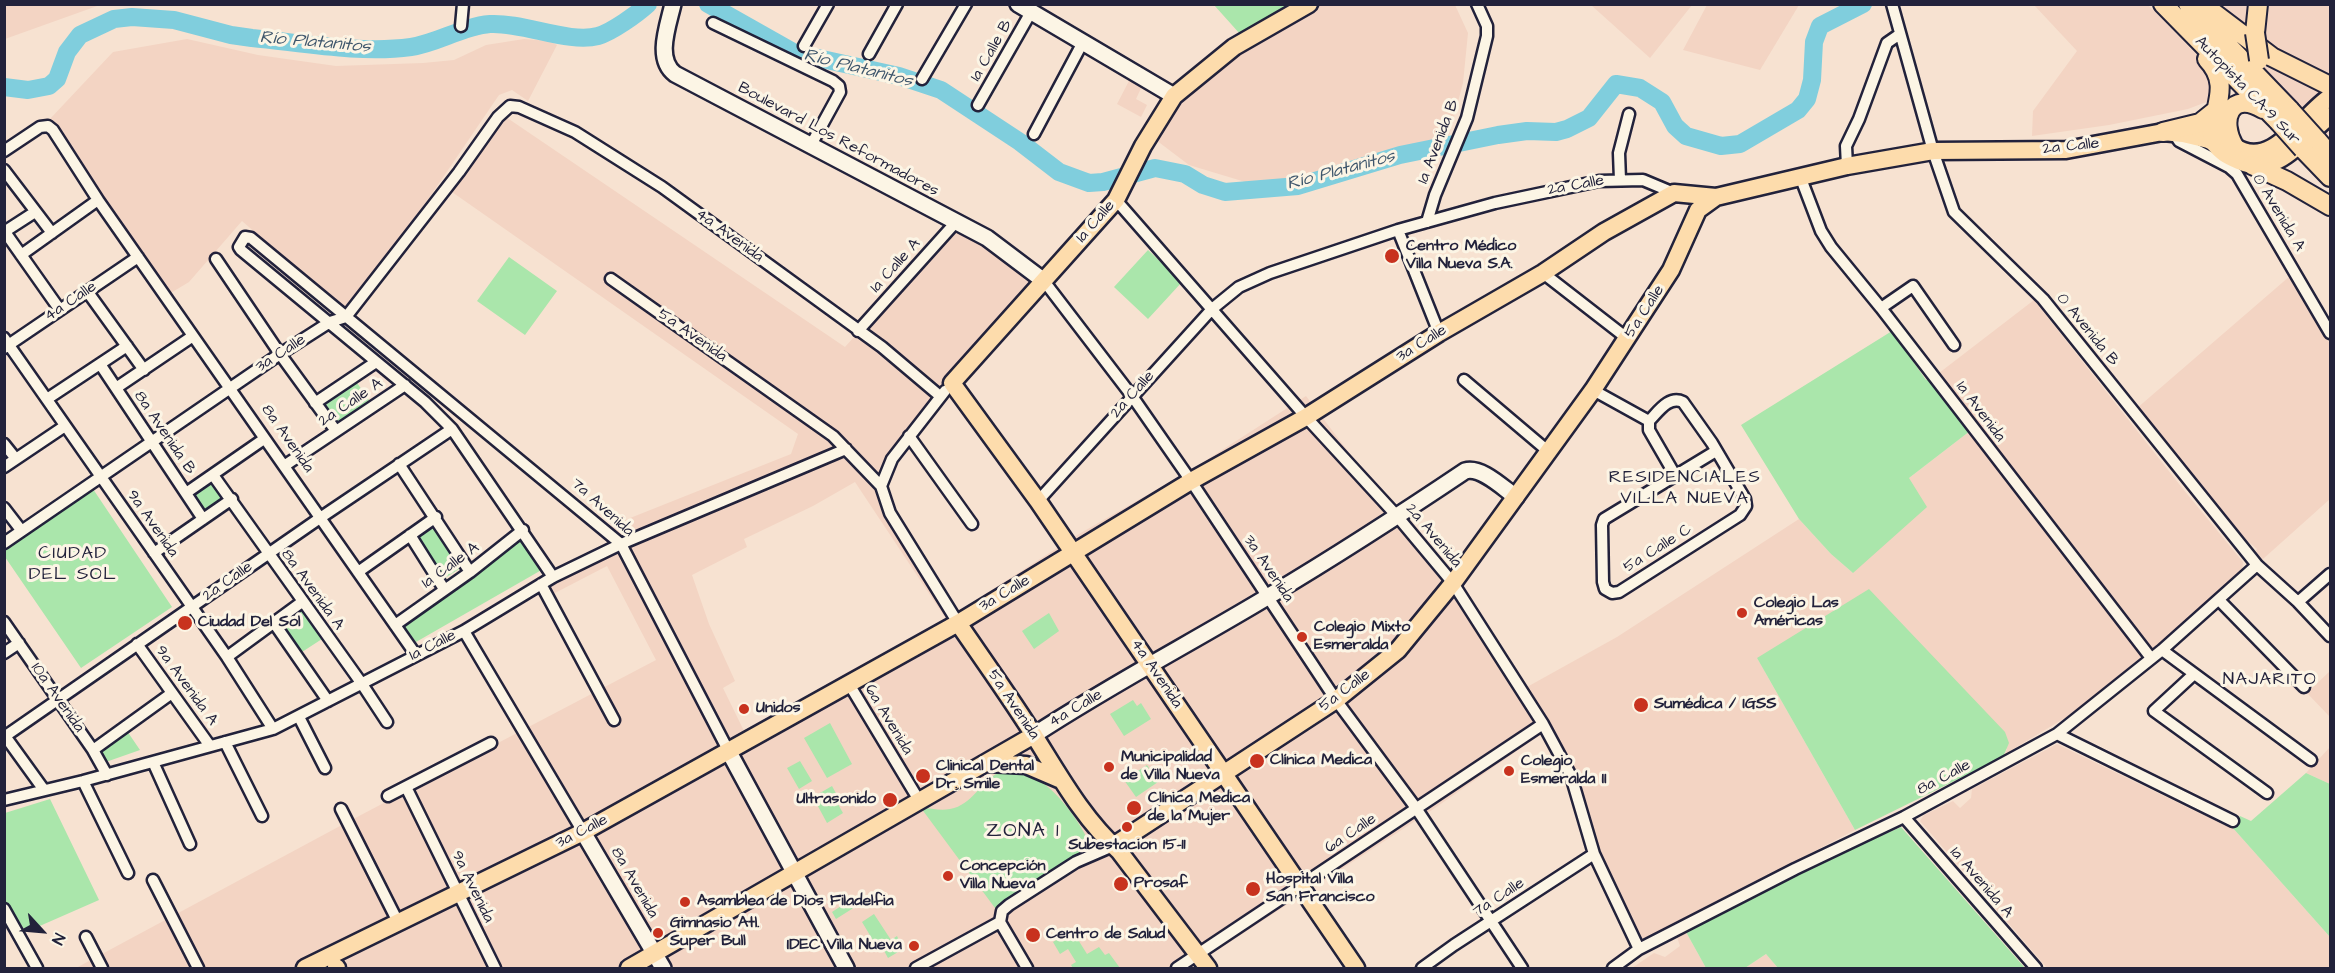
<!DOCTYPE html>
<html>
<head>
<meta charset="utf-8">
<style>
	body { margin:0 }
	#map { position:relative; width:2335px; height:973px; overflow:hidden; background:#f7e2d1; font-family:"Architects Daughter",sans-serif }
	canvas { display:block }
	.frame { position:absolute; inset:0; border:6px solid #22223b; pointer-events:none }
	.north { position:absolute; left:12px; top:901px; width:60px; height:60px; -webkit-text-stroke:4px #fcf5e5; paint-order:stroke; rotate:116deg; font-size:16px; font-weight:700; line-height:24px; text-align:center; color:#22223b }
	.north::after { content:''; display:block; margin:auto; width:21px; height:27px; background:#22223b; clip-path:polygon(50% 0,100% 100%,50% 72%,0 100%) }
</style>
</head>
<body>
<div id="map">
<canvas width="2335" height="973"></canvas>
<div class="frame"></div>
<div class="north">N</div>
</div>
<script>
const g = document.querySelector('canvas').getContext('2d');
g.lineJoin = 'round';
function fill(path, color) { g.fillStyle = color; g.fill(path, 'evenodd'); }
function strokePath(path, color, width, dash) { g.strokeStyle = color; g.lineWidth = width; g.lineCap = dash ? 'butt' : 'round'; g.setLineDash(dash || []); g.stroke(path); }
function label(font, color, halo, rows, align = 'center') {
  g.font = font + ' "Architects Daughter",sans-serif'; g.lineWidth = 6; g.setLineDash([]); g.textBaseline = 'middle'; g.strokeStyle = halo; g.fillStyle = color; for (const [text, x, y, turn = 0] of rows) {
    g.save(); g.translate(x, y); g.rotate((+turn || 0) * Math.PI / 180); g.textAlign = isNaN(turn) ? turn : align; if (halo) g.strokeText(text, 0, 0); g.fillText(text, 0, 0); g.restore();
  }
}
fill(new Path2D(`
	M5,4H100V5L5,39Z
	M1318,5H1455L1468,33L1463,83L1446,147L1336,183L1262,187L1189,165L1148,134L1166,105L1236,53Z
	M1591,5H1692L1650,58Z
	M1707,5V4L1799,5L1760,70L1683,50Z
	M2034,5H2148L2209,67L2214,91L2209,101L2188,109L2109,125L2032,136L2033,111L2077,51Z
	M2172,5H2330V170Z
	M187,39L258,55L336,66L423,63L454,60L486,45L524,39L549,41L557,45L528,101L512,90L499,95L431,195L346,311L242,221L189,282L164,297L49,120L113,52Z
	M1130,79L1142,86L1136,99L1147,105L1141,117L1117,104Z
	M497,111L845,347L962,216L1035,277L1046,273L939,387L916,417L886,461L882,500L951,616L1079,534L1194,468L1306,396L1452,588L1544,732L1432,810L1190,968H76L340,826L656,660L607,566L553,594L544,580L617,544L600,530L791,454L798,434L442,185ZM855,482L946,619L844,674L745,733L723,688L735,681L709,624L692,575L747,547L744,539L813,506Z
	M2290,276L2330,344V499L2263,559L2255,552L2257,549L2250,543L2244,541L2136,409Z
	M2034,300L2183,489L2243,562L2242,571L2152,651L1939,373Z
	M1970,431L2143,655L2083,707L2005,754L2007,749L1757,658L1855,830L1683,920L1650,940H1640L1599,851L1571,762L1547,717L1527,687L1617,637L1799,519L1831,554L1853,573L1909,478Z
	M2330,671V717L2307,693Z
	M2057,744L2224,825L2232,827L2330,937V968H2047L1920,821L1924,815L1953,801L1960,808L1971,798L1972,789Z
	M2330,747V784L2306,773Z
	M1686,932L1706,968H1632L1654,953L1665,957L1680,946L1677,937Z
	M1766,954L1778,968H1745Z`), '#f3d4c3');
fill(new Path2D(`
	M1214,5H1289L1240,34Z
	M1148,250L1182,282L1148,319L1114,287Z
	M509,257L557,291L525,335L477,301Z
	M1892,331L1926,380L1930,378L1970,431L1909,478L1927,507L1853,573L1831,554L1799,519L1741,425Z
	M353,377L369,400L338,423L321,400Z
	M210,473L226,496L205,511L189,489Z
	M93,489L172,607L81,668L5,557L4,548Z
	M435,525L462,567L442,580L415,538Z
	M523,537L545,568L416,642L400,621Z
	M1869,589L2005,732L2009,743L2003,757L1855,830L1757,658Z
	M302,609L322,639L302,652L282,622Z
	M1049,613L1059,631L1034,649L1022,631Z
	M1133,700L1137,706L1141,703L1151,719L1124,736L1110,714Z
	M830,723L852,764L827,778L804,738Z
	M125,728L140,750L103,763L95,750Z
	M800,761L812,781L799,789L787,768Z
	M1147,765L1158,782L1136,797L1124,780Z
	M1000,772C1008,772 1017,771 1024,773C1051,781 1077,817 1089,842V846L1082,852L995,908L921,808C931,808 940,811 950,809C973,805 980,781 1000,772Z
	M2306,773L2330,784V937L2232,827L2240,816L2251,821Z
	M832,786L838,797L835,799L843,813L827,823L813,797Z
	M50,799L99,900L26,932L5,900V813Z
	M1901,827L2025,968H1778L1766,954L1745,968H1706L1686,932L1796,873Z
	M861,893L866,900L836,919L832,912Z
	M874,914L891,940L897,936L903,949L888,958L881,945L877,947L862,922Z
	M1072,930L1087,954L1099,947L1105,955L1109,953L1120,968H1073L1071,965L1076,962L1068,949L1060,954L1053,942Z`), '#aae6ab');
strokePath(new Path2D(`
	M708,4L795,53L899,76L941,90L1020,142L1059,172L1089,183L1103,182L1155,168L1185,174L1203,185L1225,192L1298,186L1400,155L1498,135L1527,131L1556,132L1567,129L1589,118L1616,84L1640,88L1662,102L1675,126L1686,136L1721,146L1740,144L1798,110L1807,99L1812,80L1814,42L1820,26L1863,4
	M4,87L28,90L49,86L57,79L67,52L80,35L114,19L132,17L174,20L231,35L252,38C303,43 361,54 411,47C438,43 463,26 490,24C523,22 569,44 598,36C612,32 637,14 648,4`), '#80cedd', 18);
const street = new Path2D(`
	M1892,4L1933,151L1954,212L2043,299L2257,565L2298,602L2330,636
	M713,23L833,81L839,86L840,92L811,145
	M461,26L463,4
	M804,46L828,4
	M869,54L897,4
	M922,79L966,4
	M978,105L1031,12
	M2174,133L2179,141L2229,167L2237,174L2330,333
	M1034,134L1083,42
	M4,151L40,127L48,126L53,130L98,200L416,655
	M1847,166L1846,146L1859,119L1887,43L1900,34
	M4,170L52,233
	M1800,176L1821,231L1831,247L1881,308L2151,658
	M1620,180L1619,153L1629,114
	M1116,200L1306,417L1397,516L1453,583L1543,724L1571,776L1594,854L1639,949
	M1427,222L1435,195L1467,118L1487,36V26L1477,4
	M1398,230L1439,333
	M4,232L35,212
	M5,232L60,310
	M21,255L98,200
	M216,259L280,354L336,431
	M1543,273L1628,339
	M611,279L833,436L881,486
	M1044,281L1132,396L1191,481L1336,700L1416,808L1522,968
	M87,291L144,370
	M1881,308L1913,286L1954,345
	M858,331L956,222
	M4,338L227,657L273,729
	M4,348L138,257
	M100,364L203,519
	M1464,380L1549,452
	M116,388L193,336
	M1593,390L1649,421
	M945,391L892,459L881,486L890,513L958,623
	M47,399L127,346
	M315,403L376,362
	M1649,421C1658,412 1669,395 1683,402L1712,443L1745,499L1746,506L1740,515L1619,592L1612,593L1605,589L1603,582L1602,525L1604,519L1716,451
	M1649,421V430L1675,475
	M909,436L972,524
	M4,444L16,459
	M399,464L470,572
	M284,466L405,385
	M4,467L65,426
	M213,475L362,684L387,722
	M186,493L264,439
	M1038,501L1212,309L1239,287L1270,273L1398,230L1495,203L1599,181L1643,180L1674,193
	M4,508L21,530
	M410,535L444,589
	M4,543L280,354L330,322L346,317L459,172L498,117L510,106L519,107L575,132L662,187L882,347L940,396
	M154,553L232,499
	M358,572L436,517
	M553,577L452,429L425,402L241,250L239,247L245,237L251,238L621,544L729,752
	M541,584L614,720
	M2219,600L2304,687
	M2298,602L2330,574
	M4,622L93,750L107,775
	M274,623L328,701
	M395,625L470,572L523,530
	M464,631L583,832
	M137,644L210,746
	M2162,650L2311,760
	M4,653L19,643
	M227,657L302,602
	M2194,674L2154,711L2267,793
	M849,684L920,802
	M299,717L325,768
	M2057,734L2233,821
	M5,736L44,790
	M4,737L320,518L452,429
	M225,742L262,816
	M93,750L172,693
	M153,762L190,844
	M83,781L128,873
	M406,787L495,968
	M388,796L491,743
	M4,800L83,781L273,729L464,631L553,577L621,544L846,449
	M341,809L398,922
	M1904,817L2036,968
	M153,880L198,968
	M4,909L37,968
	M1000,922L1027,968
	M86,937L102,968
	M916,968L1000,922L1002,911L1009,905L1076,862L1113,846
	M1177,968L1543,724
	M1422,968L1454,945L1594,854
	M1613,968L1639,949L1795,869L1904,817L2057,734L2162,650L2257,565`);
const secondary = new Path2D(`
	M673,4C668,26 655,59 675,74L987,238L1044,281
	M1018,4L1174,96
	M1034,735C1110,685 1191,643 1269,596C1336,556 1401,514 1465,471C1481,466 1503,488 1516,497
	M729,752L846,968
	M583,832L663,968`);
const primary = new Path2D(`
	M1309,4L1234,47L1174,96L1143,146L1116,200L952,383L1038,501L1356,968
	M2213,142C2220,152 2227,156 2239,161C2280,178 2301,138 2330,116
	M958,623C982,658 1007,693 1030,729C1057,771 1081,817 1119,851L1208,968
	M988,763L1026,765L1061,780
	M1113,846L1336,700L1398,650L1453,583L1593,390L1671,270L1698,210L1716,197
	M336,967L337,968
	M305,968L583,832L958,623L1191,481L1306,417L1439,333L1543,273L1604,232L1674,193L1716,197L1847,166L1933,151L2066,150L2163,132L2183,134L2234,146C2271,173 2303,114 2330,97
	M629,968L1034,735`);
const highway = new Path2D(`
	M2163,4L2278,121
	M2188,4L2290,110
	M2202,4L2272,57L2330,86
	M2255,33L2258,4
	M2207,59C2233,86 2211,109 2212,141
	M2163,132L2200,123L2215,111
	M2317,140L2330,155
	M2234,146C2219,120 2230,90 2263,109
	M2303,149L2330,177
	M2252,165L2287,181L2330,206`);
strokePath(street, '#22223b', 15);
strokePath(secondary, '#22223b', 20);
strokePath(primary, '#22223b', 21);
strokePath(highway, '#22223b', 22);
strokePath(street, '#fcf5e5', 10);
strokePath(secondary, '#fcf5e5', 15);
strokePath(primary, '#fddcac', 16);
strokePath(highway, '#fddcac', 18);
const highwayBridge = new Path2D(`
	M2255,33L2259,60
	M2290,110L2317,140
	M2278,121L2303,149`);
strokePath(highwayBridge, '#22223b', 22, []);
strokePath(highwayBridge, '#fddcac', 18);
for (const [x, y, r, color] of [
	[1392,256,8,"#c8321e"],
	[1742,613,6,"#c8321e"],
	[185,623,8,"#c8321e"],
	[1302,637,6,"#c8321e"],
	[1641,705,8,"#c8321e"],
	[744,709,6,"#c8321e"],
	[1257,761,8,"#c8321e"],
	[1109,767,6,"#c8321e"],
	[1509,771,6,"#c8321e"],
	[923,776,8,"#c8321e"],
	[890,800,8,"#c8321e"],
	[1134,808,8,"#c8321e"],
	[1127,827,6,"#c8321e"],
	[948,876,6,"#c8321e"],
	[1121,884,8,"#c8321e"],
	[1253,889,8,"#c8321e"],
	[685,902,6,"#c8321e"],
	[658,933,6,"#c8321e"],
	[1033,935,8,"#c8321e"],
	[914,946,6,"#c8321e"]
]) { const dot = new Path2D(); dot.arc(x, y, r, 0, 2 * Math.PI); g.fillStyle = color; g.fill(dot); strokePath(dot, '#fcf5e5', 2); }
label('16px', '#22223b', '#fcf5e5', [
	["1a Calle B",992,51,-60],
	["Autopista CA-9 Sur",2247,91,46],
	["Boulevard Los Reformadores",838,140,28],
	["1a Avenida B",1439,142,-69],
	["2a Calle",2071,147,-6],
	["2a Calle",1576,186,-10],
	["0 Avenida A",2278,213,59],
	["1a Calle",1096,222,-49],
	["4a Avenida",729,236,36],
	["1a Calle A",896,266,-48],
	["4a Calle",71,302,-34],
	["5a Calle",1645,312,-57],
	["0 Avenida B",2087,330,51],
	["5a Avenida",692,336,35],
	["3a Calle",1422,344,-32],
	["3a Calle",281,354,-33],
	["2a Calle",1133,395,-48],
	["2a Calle A",351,403,-34],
	["1a Avenida",1980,412,53],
	["8a Avenida B",164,433,56],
	["8a Avenida",287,439,55],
	["7a Avenida",602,508,42],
	["9a Avenida",152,524,55],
	["2a Avenida",1433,536,50],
	["5a Calle C",1658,549,-32],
	["1a Calle A",451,566,-36],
	["3a Avenida",1268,569,56],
	["2a Calle",228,582,-35],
	["8a Avenida A",312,590,54],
	["3a Calle",1005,594,-31],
	["1a Calle",433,646,-27],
	["4a Avenida",1156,674,56],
	["9a Avenida A",186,686,54],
	["5a Calle",1345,691,-37],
	["10a Avenida",57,698,55],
	["5a Avenida",1013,705,56],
	["4a Calle",1076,709,-31],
	["6a Avenida",888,720,59],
	["8a Calle",1944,778,-28],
	["3a Calle",582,832,-27],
	["6a Calle",1351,834,-34],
	["8a Avenida",634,883,60],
	["1a Avenida A",1981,883,49],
	["9a Avenida",472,887,64],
	["7a Calle",1499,898,-33]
]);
label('bold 16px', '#22223b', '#fcf5e5', [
	["Centro Médico",1406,247],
	["Villa Nueva S.A.",1406,265],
	["Colegio Las",1754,604],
	["Américas",1754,622],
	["Ciudad Del Sol",198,623],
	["Colegio Mixto",1314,628],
	["Esmeralda",1314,646],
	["Sumédica / IGSS",1654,705],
	["Unidos",756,709],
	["Municipalidad",1121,758],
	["de Villa Nueva",1121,776],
	["Clínica Medica",1270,761],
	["Colegio",1521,762],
	["Esmeralda II",1521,780],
	["Clinical Dental",936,767],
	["Dr. Smile",936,785],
	["Clínica Medica",1148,799],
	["de la Mujer",1148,817],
	["Ultrasonido",876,800,"right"],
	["Subestacion 15-11",1127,846,"center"],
	["Concepción",960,867],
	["Villa Nueva",960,885],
	["Hospital Villa",1266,880],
	["San Francisco",1266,898],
	["Prosaf",1134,884],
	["Asamblea de Dios Filadelfia",697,902],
	["Gimnasio Atl.",670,924],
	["Super Bull",670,942],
	["Centro de Salud",1046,935],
	["IDEC Villa Nueva",902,946,"right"]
], 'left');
label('italic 18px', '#3e566c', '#fcf5e5', [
	["Río Platanitos",315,43,5],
	["Río Platanitos",858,69,14],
	["Río Platanitos",1341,171,-15]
]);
g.letterSpacing = '1.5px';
label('18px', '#22223b', '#fcf5e5', [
	["RESIDENCIALES",1685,478],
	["VILLA NUEVA",1685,499],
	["CIUDAD",73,554],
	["DEL SOL",73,575],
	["NAJARITO",2270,680]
]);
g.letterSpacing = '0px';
g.letterSpacing = '1.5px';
label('20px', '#22223b', '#fcf5e5', [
	["ZONA 1",1023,832]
]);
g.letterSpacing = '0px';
</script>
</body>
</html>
